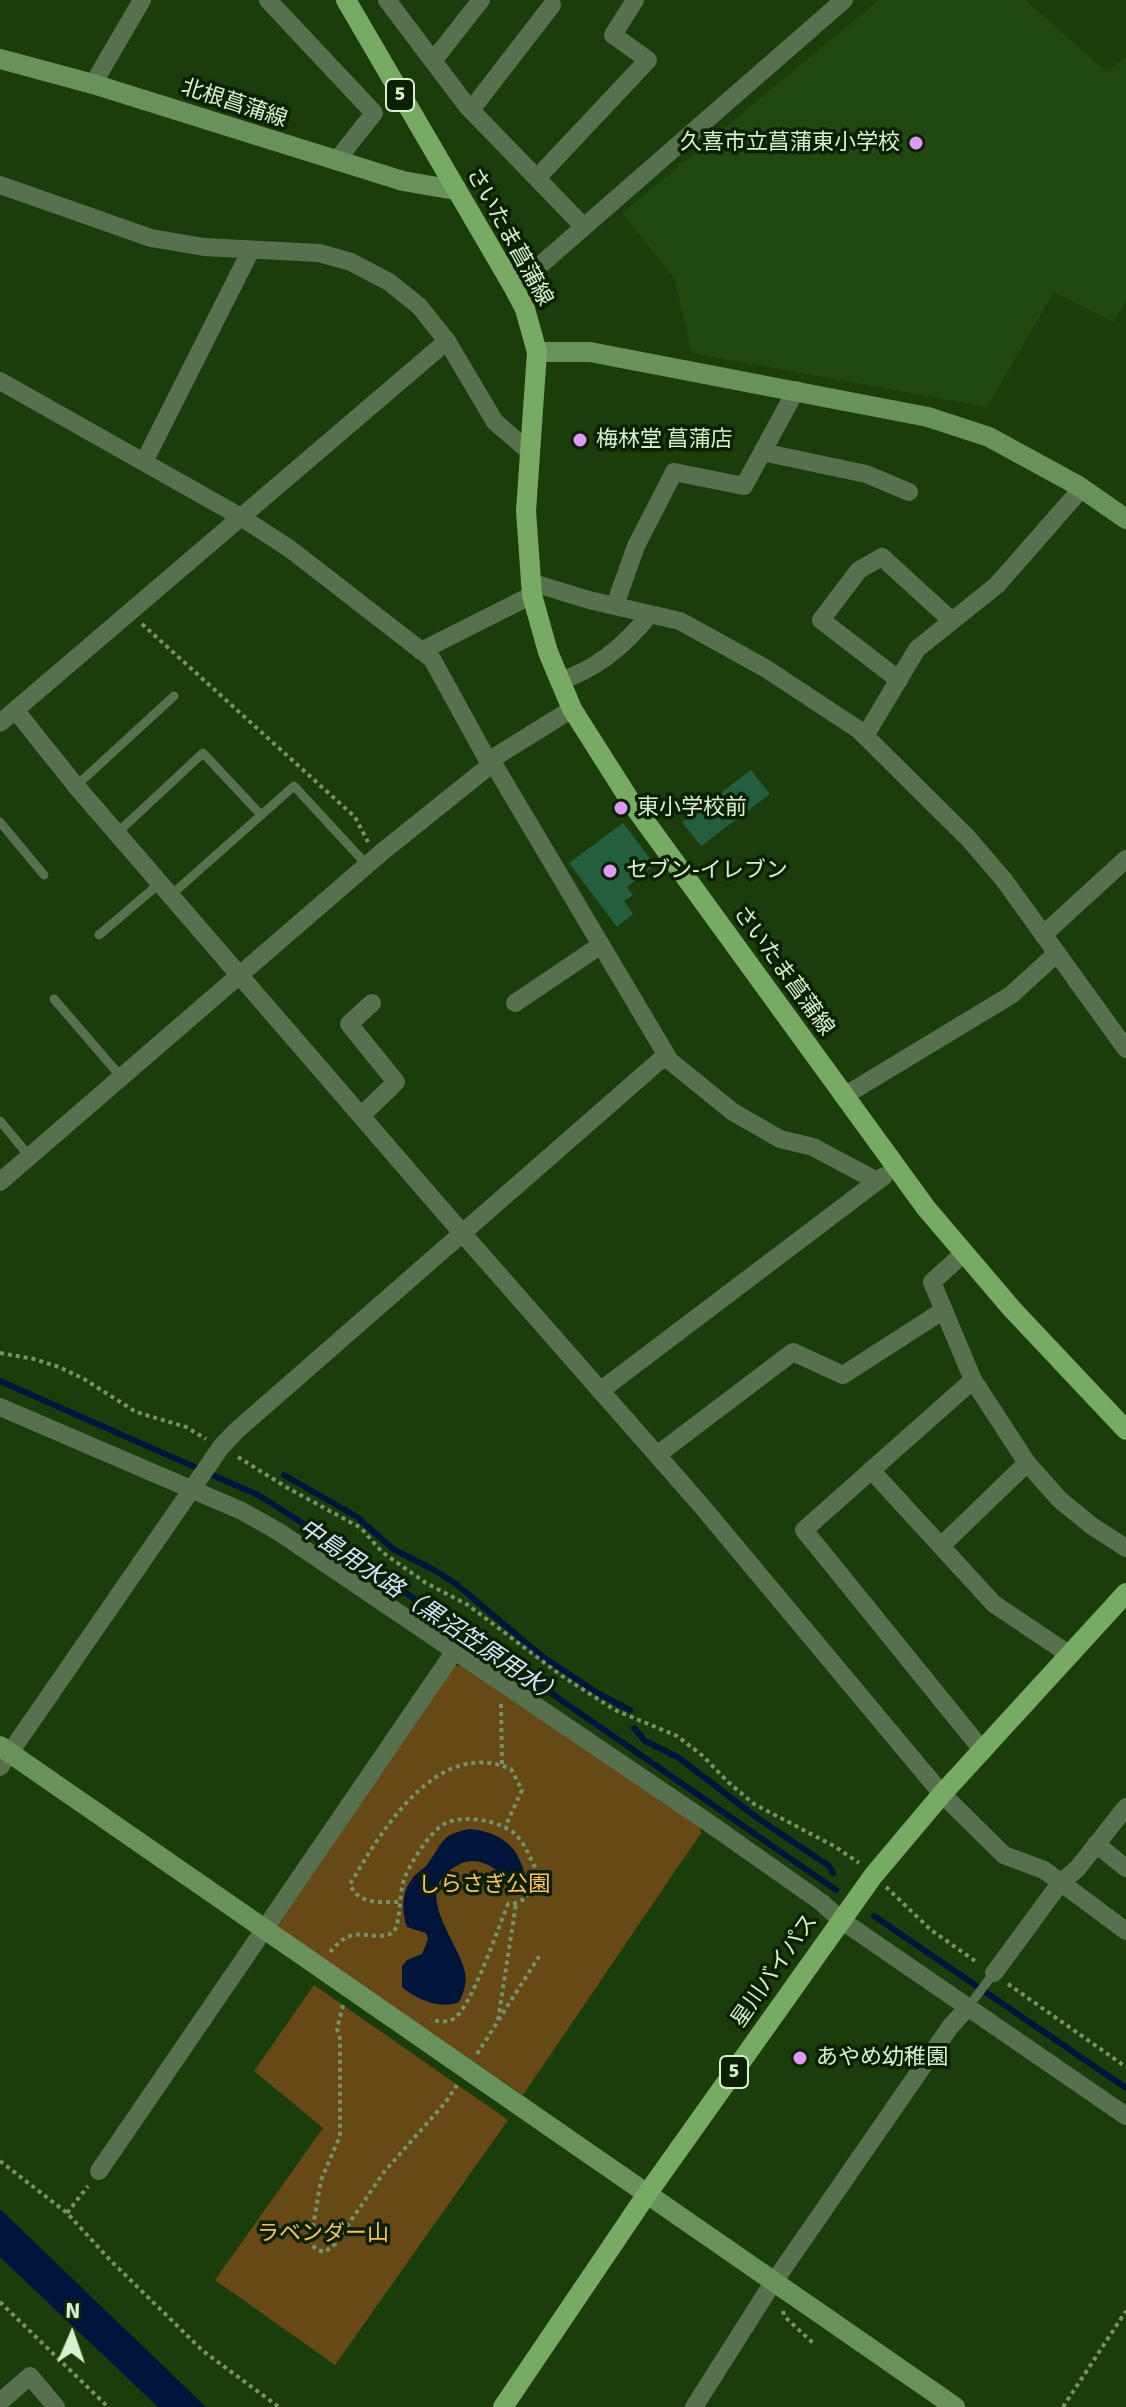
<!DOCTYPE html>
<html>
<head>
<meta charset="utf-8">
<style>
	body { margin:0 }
	#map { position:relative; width:1126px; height:2407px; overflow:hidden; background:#1b3d0b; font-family:Signika,sans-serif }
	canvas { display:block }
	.north { position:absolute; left:32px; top:2295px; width:80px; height:80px; -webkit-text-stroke:6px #0d2006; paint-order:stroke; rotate:2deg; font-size:22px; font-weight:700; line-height:32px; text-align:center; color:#d7f1cf }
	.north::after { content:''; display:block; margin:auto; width:28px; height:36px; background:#d7f1cf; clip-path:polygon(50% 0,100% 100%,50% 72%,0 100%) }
</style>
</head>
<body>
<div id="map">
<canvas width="1126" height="2407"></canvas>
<div class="north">N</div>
</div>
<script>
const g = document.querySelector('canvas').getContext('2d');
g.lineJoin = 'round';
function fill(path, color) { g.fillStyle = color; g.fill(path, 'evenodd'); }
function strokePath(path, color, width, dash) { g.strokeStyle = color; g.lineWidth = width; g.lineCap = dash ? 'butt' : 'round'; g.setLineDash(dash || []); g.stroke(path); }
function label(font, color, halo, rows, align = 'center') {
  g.font = font + ' Signika,"Noto Sans JP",sans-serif'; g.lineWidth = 7; g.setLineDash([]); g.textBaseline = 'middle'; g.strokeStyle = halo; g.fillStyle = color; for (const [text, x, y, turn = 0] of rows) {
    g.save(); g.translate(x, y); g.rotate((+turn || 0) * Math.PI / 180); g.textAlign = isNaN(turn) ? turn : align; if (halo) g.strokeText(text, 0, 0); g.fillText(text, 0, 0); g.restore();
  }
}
fill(new Path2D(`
	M879,0H1025L1107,72L1126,57V301L1113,322L1054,292L987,407L692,353L674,278L622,213Z`), '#224811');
fill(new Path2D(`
	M454,1666H461L700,1827L701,1833L523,2095L279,1929L277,1920Z
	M314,1985L508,2120L335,2365L215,2280L323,2128L254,2071Z`), '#674915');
fill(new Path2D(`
	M470,1829C498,1832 517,1844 524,1872L521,1879L509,1880C495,1869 480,1855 460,1864C407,1889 459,1940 465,1972C467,1983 464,1992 459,2002C440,2010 416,1999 402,1987V1966L407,1960L422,1954L428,1939L426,1933L407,1927C402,1912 401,1893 412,1879C416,1872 425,1869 429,1862C445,1839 441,1835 470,1829Z
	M0,2209L206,2407H158L0,2257Z`), '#00153b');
strokePath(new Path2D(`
	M0,1381L260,1496L335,1544L836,1890
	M284,1475L357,1517L393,1549L436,1571L456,1584L543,1657L599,1694L630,1710
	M634,1728L645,1741L679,1758L756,1817L829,1866L833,1873
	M874,1916L1126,2088`), '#00153b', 6);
fill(new Path2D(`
	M751,770L770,794L701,846L682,822Z
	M623,823L655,865L627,887L633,895L624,901L633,914L617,927L569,863Z`), '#235e3f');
strokePath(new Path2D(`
	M142,624L355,817L368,842
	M0,1353L34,1359L59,1367L84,1379L136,1412L186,1427L206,1439
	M238,1457L286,1487L361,1528L382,1552L426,1583L468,1605L562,1676L615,1710L677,1736L703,1756L728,1782L754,1804L834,1846L859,1863
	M501,1704L502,1766
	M886,1887L931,1930L978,1963
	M398,1902C380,1902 358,1905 350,1884C382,1831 436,1737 511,1769L522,1790L505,1827
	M330,1952C336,1946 342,1938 350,1936C365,1931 379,1941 394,1932C402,1916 398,1895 405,1877C411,1862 431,1830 446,1823C464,1814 503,1821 516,1835C526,1845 531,1861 538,1873C533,1889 527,1904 508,1904C498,1928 473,2003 455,2018C447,2023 439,2022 431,2019
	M1008,1984L1126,2067
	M343,2005L337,2029L340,2039V2136L321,2180L310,2243L317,2250L325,2252L335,2244L384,2172L445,2103L457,2085
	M498,2020L516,1904
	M477,2054L540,1955
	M0,2161L67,2213L111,2261L203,2351L279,2407
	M67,2213L88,2186
	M0,2302L108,2407
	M783,2311L784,2316L814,2344
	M1063,2407L1126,2311`), '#749368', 4, [4, 4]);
strokePath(new Path2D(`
	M76,786L174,696
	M0,822L44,875
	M117,833L203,753L261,815
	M171,895L294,786L367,865
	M99,935L160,883
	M54,999L122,1078
	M0,1121L30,1157
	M968,2007L994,1973`), '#57704e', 9);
strokePath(new Path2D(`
	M268,0L374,113L336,161
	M387,0L467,106L583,226
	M433,61L481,0
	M93,84L142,0
	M471,110L552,5
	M537,178L648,60L613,35L635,0
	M0,185L151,238L204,247L319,253L351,262L389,282L419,306L447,341L495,422L530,452
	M514,288L844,0
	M0,381L241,517L290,549L432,659L486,757L493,763L670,1061L733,1112L780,1139L813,1147L877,1181
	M762,452L866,474L909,492
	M144,462L251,250
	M530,582L589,600L680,621L765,668L859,730L968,838L1004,880L1126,1049
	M615,605L636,546L674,472L744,486L796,390
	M421,651L532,595
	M899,680L821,620L859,570L882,557L952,621
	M559,681C596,670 627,643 650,614
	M16,711L76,786L463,1234L700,1504L942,1794L1004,1855L1044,1870L1126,1931
	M0,723L447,341
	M865,736L917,649L997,585L1082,488
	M490,760L572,709
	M1043,935L1126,859
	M515,1003L601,945
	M844,1096L1011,995L1056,954
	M361,1116L396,1082L349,1024L372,1003
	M0,1182L382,852L493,763
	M964,1253L932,1282L973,1380L1027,1463L1060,1500L1092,1526L1126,1548
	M973,1380L804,1530L983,1751
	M600,1391L884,1176
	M0,1407L242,1511L279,1532L706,1821L821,1902L841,1920L1126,2116
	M657,1455L793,1352L843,1375L944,1310
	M871,1470L994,1604L1070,1655
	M941,1546L1027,1463
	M0,1767L221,1447L236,1431L666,1055
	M1096,1844L1126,1868
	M994,1973L1061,1882L1077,1869L1126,1807
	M99,2171L454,1652
	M0,2402L30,2376L56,2407
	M694,2407L767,2292L950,2027L968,2007`), '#57704e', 18);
strokePath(new Path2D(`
	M0,59L93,84L403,181L455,190
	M537,352H590L928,417L989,437L1077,485L1126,519
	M0,1746L955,2407`), '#69915b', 20);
strokePath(new Path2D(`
	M346,0L514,288L525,309L537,352L526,511L532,595L548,652L572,709L631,802L926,1208L1012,1309L1126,1430
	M503,2407L647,2194L873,1876L942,1794L1126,1593`), '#77ab64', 20);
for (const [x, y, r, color] of [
	[916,143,8,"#dd99f3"],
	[580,440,8,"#dd99f3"],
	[621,808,8,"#dd99f3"],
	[610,871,8,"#dd99f3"],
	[800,2058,8,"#dd99f3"]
]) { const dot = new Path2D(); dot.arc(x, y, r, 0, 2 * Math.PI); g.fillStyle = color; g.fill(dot); strokePath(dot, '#0d2006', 3); }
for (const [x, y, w] of [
	[400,95,28],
	[734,2072,28]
]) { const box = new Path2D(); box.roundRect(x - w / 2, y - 16, w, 32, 6); g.fillStyle = '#0d2006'; g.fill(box); strokePath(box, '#d7f1cf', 2); }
label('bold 20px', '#d7f1cf', null, [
	["5",400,95],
	["5",734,2072]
]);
label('22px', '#d7f1cf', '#0d2006', [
	["北根菖蒲線",234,104,18],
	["さいたま菖蒲線",509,237,61],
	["さいたま菖蒲線",783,971,54],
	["星川バイパス",775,1971,-55]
]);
label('22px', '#d7f1cf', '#0d2006', [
	["久喜市立菖蒲東小学校",900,143,"right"],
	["梅林堂 菖蒲店",596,440],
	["東小学校前",637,808],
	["セブン-イレブン",626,871],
	["あやめ幼稚園",816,2058]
], 'left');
label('22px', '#fcc161', '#0d2006', [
	["しらさぎ公園",484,1885],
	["ラベンダー山",323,2234]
]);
label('italic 24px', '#d6e5fa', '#0d2006', [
	["中島用水路（黒沼笠原用水）",430,1613,34]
]);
</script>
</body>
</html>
